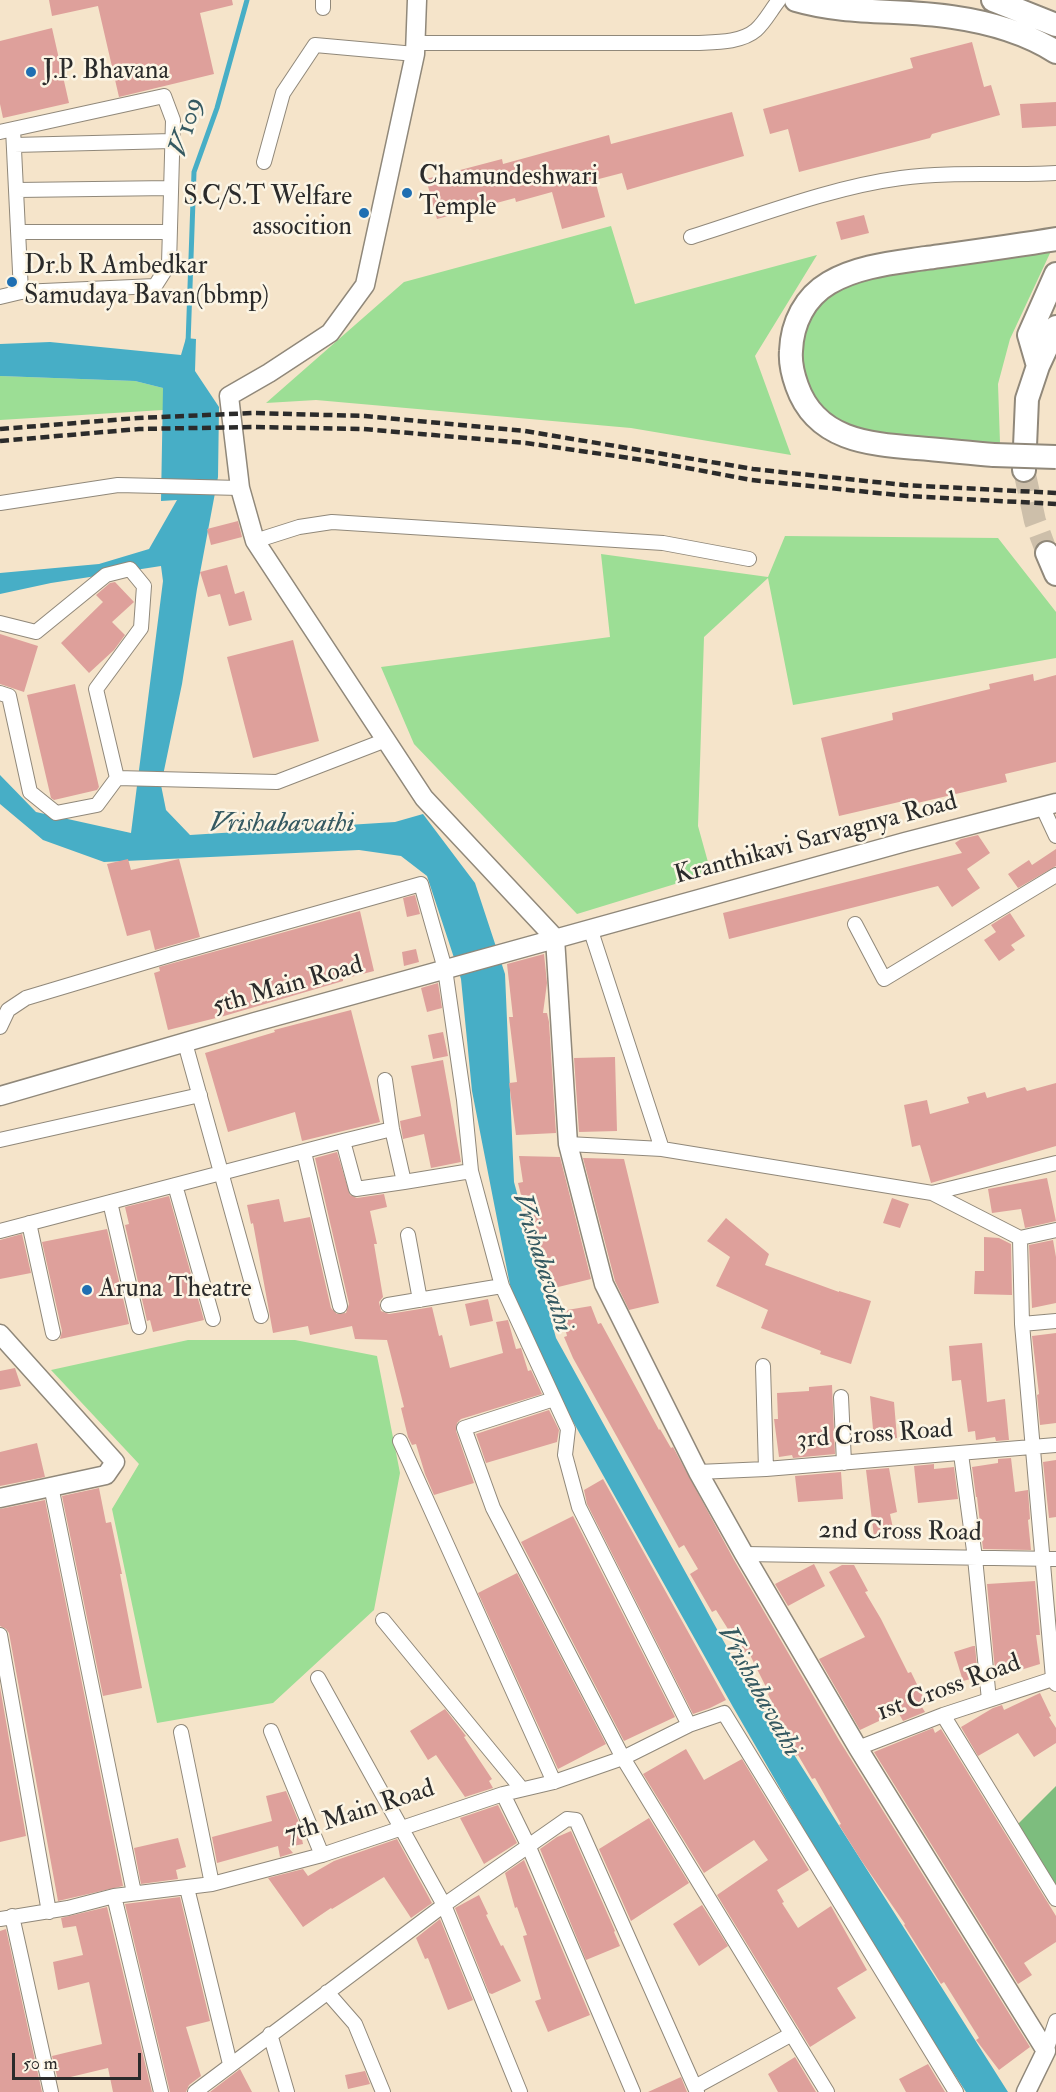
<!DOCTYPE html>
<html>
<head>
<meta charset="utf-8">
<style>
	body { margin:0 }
	#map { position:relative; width:1056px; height:2092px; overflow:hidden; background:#f5e4ca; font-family:"IM FELL Double Pica",serif }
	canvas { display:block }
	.scale { position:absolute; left:12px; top:2053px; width:129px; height:27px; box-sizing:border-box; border:3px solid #2b2b2b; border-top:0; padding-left:8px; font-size:18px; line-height:21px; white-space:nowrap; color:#2b2b2b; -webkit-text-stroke:4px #fcf5e5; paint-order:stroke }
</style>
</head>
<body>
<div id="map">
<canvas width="1056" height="2092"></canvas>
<div class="scale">50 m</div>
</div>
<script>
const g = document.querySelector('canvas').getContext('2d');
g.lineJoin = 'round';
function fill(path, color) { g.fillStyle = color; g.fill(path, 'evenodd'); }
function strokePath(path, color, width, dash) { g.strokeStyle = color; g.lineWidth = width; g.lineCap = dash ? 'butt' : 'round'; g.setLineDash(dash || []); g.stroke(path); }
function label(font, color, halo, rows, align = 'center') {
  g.font = font + ' "IM FELL Double Pica",serif'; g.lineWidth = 5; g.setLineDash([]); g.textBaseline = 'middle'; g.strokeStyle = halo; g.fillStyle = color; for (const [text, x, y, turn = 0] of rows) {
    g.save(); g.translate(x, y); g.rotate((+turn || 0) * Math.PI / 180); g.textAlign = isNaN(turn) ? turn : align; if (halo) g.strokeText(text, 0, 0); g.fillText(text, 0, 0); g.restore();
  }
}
fill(new Path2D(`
	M611,226L635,304L817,255L755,356L791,455L631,428L316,400L266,403L404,282Z
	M1051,251L1010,339L998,384L1000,443C970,441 940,439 909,436C891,435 868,436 851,428C821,415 801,384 802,352C803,313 825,296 856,279Z
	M0,376L135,381L163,388V410L0,420Z
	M785,536L998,538L1056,612V658L793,705L768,578L704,637L698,826L711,873L577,914L414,744L381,667L610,637L601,554L768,577Z
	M188,1340H295L377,1356L400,1473L374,1610L273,1703L157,1723L112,1509L139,1464L51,1370Z`), '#9cde95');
fill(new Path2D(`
	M1056,1786V1888L1017,1825Z`), '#7dbd7e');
fill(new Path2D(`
	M186,338L196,339L195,371L219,407L218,477L197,589L182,684L161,785L166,810L190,835L395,822L423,814L475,883L505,974L514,1182L556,1338L734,1660L1008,2092H966L879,1959L733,1707L571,1418L534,1348L510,1285L472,1091L461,979L427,876L401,856L359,850L104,862L43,840L0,804V775L36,812L131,833L163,581L161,566L51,583L0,594V573L99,564L149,549L177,500L161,501L163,388L135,381L0,376V344L50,342L181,355Z`), '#47aec6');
strokePath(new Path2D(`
	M188,344L194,172L217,108L247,0`), '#47aec6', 5);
fill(new Path2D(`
	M49,0H232L233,5L200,13L214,74L119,97L98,6L52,16Z
	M52,28L69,103L3,118L0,104V41Z
	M972,42L984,87L991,85L1000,115L932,134L930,138L799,172L788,129L770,134L763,109L913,68L910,58Z
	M1056,102V126L1022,128L1020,104Z
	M732,112L744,156L627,190L622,173L595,180L605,217L562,229L552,192L516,202L515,198L437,219L426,179L502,159L503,164L609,135L611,144Z
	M864,215L869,233L841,240L836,222Z
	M238,521L242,537L211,545L207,529Z
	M227,565L235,594L244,591L252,620L229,626L220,594L208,597L200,572Z
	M115,582L134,602L112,622L125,635L114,650L89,673L61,643L103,602L96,595L110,583Z
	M0,634L38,646L24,692L0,684Z
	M293,640L319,741L253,758L227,657Z
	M1033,674L1034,681L1056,675V762L1005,774L1007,782L913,804L912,799L839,816L821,738L893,720L892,713L990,689L989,684Z
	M75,684L99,787L97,790L54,800L51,798L27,695Z
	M978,835L990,853L967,869L980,888L952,907L938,886L729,939L723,913L962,853L955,843L961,839Z
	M1056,849V866L1018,888L1008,874L1029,860L1032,865Z
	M128,859L131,870L179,859L200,937L155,950L150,930L127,936L107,864Z
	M415,895L420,914L407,917L403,898Z
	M360,911L374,971L343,979V981L224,1016L168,1030L154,973L160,971L159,967Z
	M1010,913L1025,936L1011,945L1015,950L999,961L984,940L996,932L991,925Z
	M416,949L419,962L404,966L402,952Z
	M544,954L547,983L543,1013H547L549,1022L556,1133L516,1135L509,1083L517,1082L509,1017H513L507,964Z
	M438,983L442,1008L427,1012L421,988Z
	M351,1010L380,1122L302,1141L295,1112L228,1132L205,1053L275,1032L274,1030Z
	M443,1032L448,1056L433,1059L428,1035Z
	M615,1057L617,1131L579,1132L574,1058Z
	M443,1060L461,1162L431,1168L424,1134L403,1139L400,1121L421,1116L411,1066Z
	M1056,1083V1146L931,1183L920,1145L912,1147L904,1105L927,1100L930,1114L969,1103L967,1097L985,1092L987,1098L1025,1087L1027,1091Z
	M337,1152L350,1195L357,1198L384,1194L387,1207L370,1211L377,1244H374L383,1297L379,1302L381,1311L389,1314L432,1307L439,1336L442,1335L450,1368L503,1353L496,1322L508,1320L516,1349L521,1348L528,1371L531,1370L542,1394L461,1419L457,1423L456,1431L474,1483L434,1495L425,1474L416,1444L412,1445L408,1437L401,1408L404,1407L387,1340L355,1339L352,1326L310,1335L308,1326L273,1333L253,1223L251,1224L247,1205L279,1199L284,1222L310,1217L331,1308L337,1314L346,1313L349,1304L315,1158Z
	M519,1156L560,1157L591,1279L550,1289L534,1217L527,1219L518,1183L523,1182Z
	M583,1158L624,1159L659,1303L629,1310L615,1281Z
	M1047,1178L1056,1221L1025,1228L1021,1209L992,1213L988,1189Z
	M169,1196L204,1320L153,1332L150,1320L147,1321L125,1225L129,1224L125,1207Z
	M892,1198L909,1204L900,1228L883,1223Z
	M726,1218L769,1254L765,1265L839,1292V1291L871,1301L851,1364L820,1354L821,1351L761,1328L768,1310L716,1286L730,1257L707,1241Z
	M107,1229L129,1324L60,1339L62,1331L42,1242Z
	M22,1234L31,1273L0,1279V1240Z
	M984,1237L999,1238L1011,1244L1012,1295L974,1294L975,1271H984Z
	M1053,1240L1056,1257V1303L1032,1308L1029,1245Z
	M488,1299L493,1321L470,1326L465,1304Z
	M591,1306L598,1324L601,1323L659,1430L660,1429L671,1448L673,1447L734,1560L839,1740L1030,2047L999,2070L976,2040L979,2038L944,1982L941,1984L904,1925L905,1924L861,1860L839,1825L841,1824L815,1778L812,1779L798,1755L796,1756L768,1694L769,1693L748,1651L743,1653L716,1610L712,1612L690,1574L698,1569L684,1545L679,1548L573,1358L564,1337L567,1336L561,1311Z
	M1056,1333V1423L1040,1425L1037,1395L1039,1394L1032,1336Z
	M982,1343L987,1402L1005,1399L1009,1440L996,1441L995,1437L976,1440L975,1431L968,1432L961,1380L952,1381L949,1346Z
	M15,1368L21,1386L0,1390V1371Z
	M832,1385L835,1454L793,1458L792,1455L779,1457L774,1419H778L777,1393L809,1391V1387Z
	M870,1396L894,1402L897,1438L874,1440Z
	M549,1410L559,1430L557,1442L486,1463L476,1434Z
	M37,1443L45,1477L0,1486V1452Z
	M1011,1458L1015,1492L1028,1490L1030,1519L1028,1520L1031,1550L983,1549L977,1497H976L972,1467L998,1463V1459Z
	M1056,1460V1517L1049,1518L1043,1462Z
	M934,1464V1469L954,1467L958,1499L918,1503L914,1466Z
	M889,1468L897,1512L890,1514L894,1533L874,1537L866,1470Z
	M841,1472L843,1499L798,1502L795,1476Z
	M603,1479L726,1700L710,1708L693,1714L587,1504L584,1490Z
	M99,1488L106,1523L111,1522L122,1574H120L142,1688L103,1696L62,1496Z
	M45,1500L123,1886L58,1901L9,1633L6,1629L0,1626V1509Z
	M573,1516L675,1717L624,1741L521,1542Z
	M814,1564L825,1586L788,1606L775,1584Z
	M842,1565H854L868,1591L865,1592L881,1619L908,1673L911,1672L925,1701L920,1704L925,1712L903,1721L898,1712L860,1730L819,1659L865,1637L829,1572Z
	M517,1573L606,1744L558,1769L478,1593Z
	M1035,1581L1040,1635H1036L1040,1664L998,1677L997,1671H995L987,1584Z
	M973,1646H975L978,1677L963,1681L954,1652Z
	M0,1687L26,1836L0,1842Z
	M1040,1693L1051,1716L1049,1717L1056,1728V1743L1034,1757L1018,1733L978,1756L961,1727L993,1708L1002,1705L1004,1710Z
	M445,1709L466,1736L464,1737L492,1779L489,1781L493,1788L465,1797L436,1755L428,1760L410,1731Z
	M933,1728L935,1733L941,1729L1056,1916V1942L1024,1963L1032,1975L1018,1984L874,1752Z
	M686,1749L704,1780L742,1759L809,1870L777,1890L784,1902L782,1903L798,1928L831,1906L867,1970L837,1988L856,2018L810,2047L717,1895L768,1860L754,1840L704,1873L643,1774Z
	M286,1791L298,1820L303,1844L288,1847L293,1853L280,1857L278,1846L217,1863L212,1837L272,1821L266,1796Z
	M498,1805L517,1843L484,1864L460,1818Z
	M649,1818L689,1883L631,1921L599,1849Z
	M571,1831L615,1931L614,1932L620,1946L586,1960L540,1849L557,1837Z
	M178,1838L186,1867L176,1870L178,1879L141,1884L134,1848Z
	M397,1839L432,1903L411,1918L384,1877L332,1909L331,1908L303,1927L268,1878L303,1869L308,1876L334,1861Z
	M524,1860L590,2015L548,2032L535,2001L541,1999L523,1936L527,1935L517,1907L515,1908L505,1873Z
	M479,1895L488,1914L486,1915L501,1946L503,1945L521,1981L492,1994L489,1993L455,1908Z
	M180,1897L210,2021L186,2027L201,2076L189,2085L186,2092H170L125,1904Z
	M702,1905L728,1946L699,1966L673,1924Z
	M107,1907L152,2092H113L108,2068L58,2080L52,2056L102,2044L89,1982L58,1990L53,1962L83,1955L76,1926L63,1928L61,1918Z
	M440,1919L473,2000L448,2010L428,1958L425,1959L416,1938Z
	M6,1929L42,2092H0V1931Z
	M795,2057L816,2092H778L768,2074Z
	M928,2064L945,2092H906L899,2079Z
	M240,2069L252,2092H210Z
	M365,2071L370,2084L348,2089L345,2075Z
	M681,2077L687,2092H648Z`), '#dea09b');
strokePath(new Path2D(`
	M1024,470L1035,521L1047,553`), '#cdbfaa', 22, [22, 11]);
const minor = new Path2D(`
	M323,0V8
	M415,43H696C714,42 741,43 756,30C765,22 771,10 779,0
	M13,129L21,292
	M0,132L164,96L173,120L169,264L155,286L21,292L0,297
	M14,145L172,141
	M264,162L283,93L315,45L415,54
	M17,190L171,188
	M19,232H169
	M691,237C758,216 832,187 901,178C953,171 1004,176 1056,173
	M0,503L118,485L240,488
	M255,541L299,527L332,522L663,543L749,559
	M0,623L36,632L106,575L130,569L144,586L141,628L96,689L117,778L97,805L56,813L30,792L9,696L0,693
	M117,778L277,782L386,740
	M1042,806L1056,836
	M855,924L884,979L1056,875
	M590,928L662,1149
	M0,1027L8,1010L26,998L173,954L421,884L445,969L464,1100L471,1171L502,1286L568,1429L565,1455L579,1507L689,1725
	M185,1043L261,1316
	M385,1080L392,1129L404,1182L471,1171
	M0,1140L200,1095
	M343,1141L356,1189L404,1182
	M568,1144L662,1149L932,1193L1020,1238
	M304,1152L340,1306
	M175,1185L213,1319
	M932,1193L1056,1163
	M110,1202L139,1327
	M29,1223L53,1333
	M0,1231L343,1141L392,1129
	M408,1235L420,1300
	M1020,1238L1022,1324L1053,1678L1056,1684
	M1020,1238L1056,1230
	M388,1305L502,1286
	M1022,1324L1056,1321
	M763,1366L766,1469
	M841,1397L844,1463
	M554,1399L464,1428L493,1508L623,1758L827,2092
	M400,1441L554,1782
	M961,1454L975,1558L989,1700
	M698,1472L766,1469L1056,1445
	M51,1486L134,1893
	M744,1554L1056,1559
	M383,1620L521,1788
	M0,1635L49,1912
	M318,1678L444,1905L520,2092
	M943,1715L1056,1899
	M271,1731L322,1855
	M181,1732L212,1884
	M858,1748L943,1715L1056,1678
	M503,1794L528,1845L633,2092
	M187,1888L230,2064
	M114,1896L161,2092
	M12,1916L51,2092
	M0,1919L68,1908L114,1896L212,1884L322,1855L503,1794L554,1782L623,1758L689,1725L724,1713L956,2092
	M327,1992L355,2024L383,2092
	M270,2034L287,2092
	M1046,2051L1056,2021
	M695,2087L792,2034
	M195,2092L444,1905L567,1819L576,1820L697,2092`);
const tertiary = new Path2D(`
	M417,0L415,54L365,285L330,333L269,373L229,396L240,488L255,541L424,798L555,938L568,1144L604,1284L698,1472L744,1554L858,1748L1046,2051L1026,2092
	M0,1096L255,1022L905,842L1056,803
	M0,1334L115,1462L106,1475L0,1498`);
const primary = new Path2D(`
	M796,0C847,15 900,9 952,17C987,22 1026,33 1056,52
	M993,0L1056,25
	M1038,366L1029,335L1056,274
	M994,455C969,453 943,450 917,448C868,444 816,440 797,386C793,375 790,363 791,351C792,323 805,297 829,283C858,266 893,263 926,258C969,252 1013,246 1056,239
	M1024,470L1027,399L1038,366L1056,327
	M1047,553L1056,574`);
strokePath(minor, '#90887a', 16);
strokePath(tertiary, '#90887a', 21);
strokePath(primary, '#90887a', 26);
strokePath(minor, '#fff', 14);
strokePath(tertiary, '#fff', 18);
strokePath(primary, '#fff', 22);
strokePath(new Path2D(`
	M0,429L138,418L254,413L365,416L525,431L753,469L904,485L1056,493
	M0,441L139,429L252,427L363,429L526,443L650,461L751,480L907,496L1056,504`), '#2b2b2b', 4.5, [9, 4.5]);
const primaryBridge = new Path2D(`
	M994,455L1056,457`);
strokePath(primaryBridge, '#90887a', 26, []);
strokePath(primaryBridge, '#fff', 22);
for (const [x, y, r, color] of [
	[31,72,6,"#1f6fb2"],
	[407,193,6,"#1f6fb2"],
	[364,213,6,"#1f6fb2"],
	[12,282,6,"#1f6fb2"],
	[87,1290,6,"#1f6fb2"]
]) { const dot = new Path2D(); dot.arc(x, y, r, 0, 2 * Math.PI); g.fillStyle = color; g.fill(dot); strokePath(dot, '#fcf5e5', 2); }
label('26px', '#2b2b2b', '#fcf5e5', [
	["J.P. Bhavana",43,72],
	["Chamundeshwari",419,178],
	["Temple",419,208],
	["S.C/S.T Welfare",352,198,"right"],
	["assocition",352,228,"right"],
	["Dr.b R Ambedkar",24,267],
	["Samudaya Bavan(bbmp)",24,297],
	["Aruna Theatre",99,1290]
], 'left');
label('26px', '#2b2b2b', '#fcf5e5', [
	["Kranthikavi Sarvagnya Road",816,840,-15],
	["5th Main Road",288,987,-16],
	["3rd Cross Road",875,1436,-4],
	["2nd Cross Road",900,1533,1],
	["1st Cross Road",949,1689,-20],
	["7th Main Road",360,1813,-18]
]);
label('italic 27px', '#355961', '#fcf5e5', [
	["V109",188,127,-73],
	["Vrishabavathi",282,825],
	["Vrishabavathi",541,1263,72],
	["Vrishabavathi",758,1692,61]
]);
</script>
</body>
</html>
